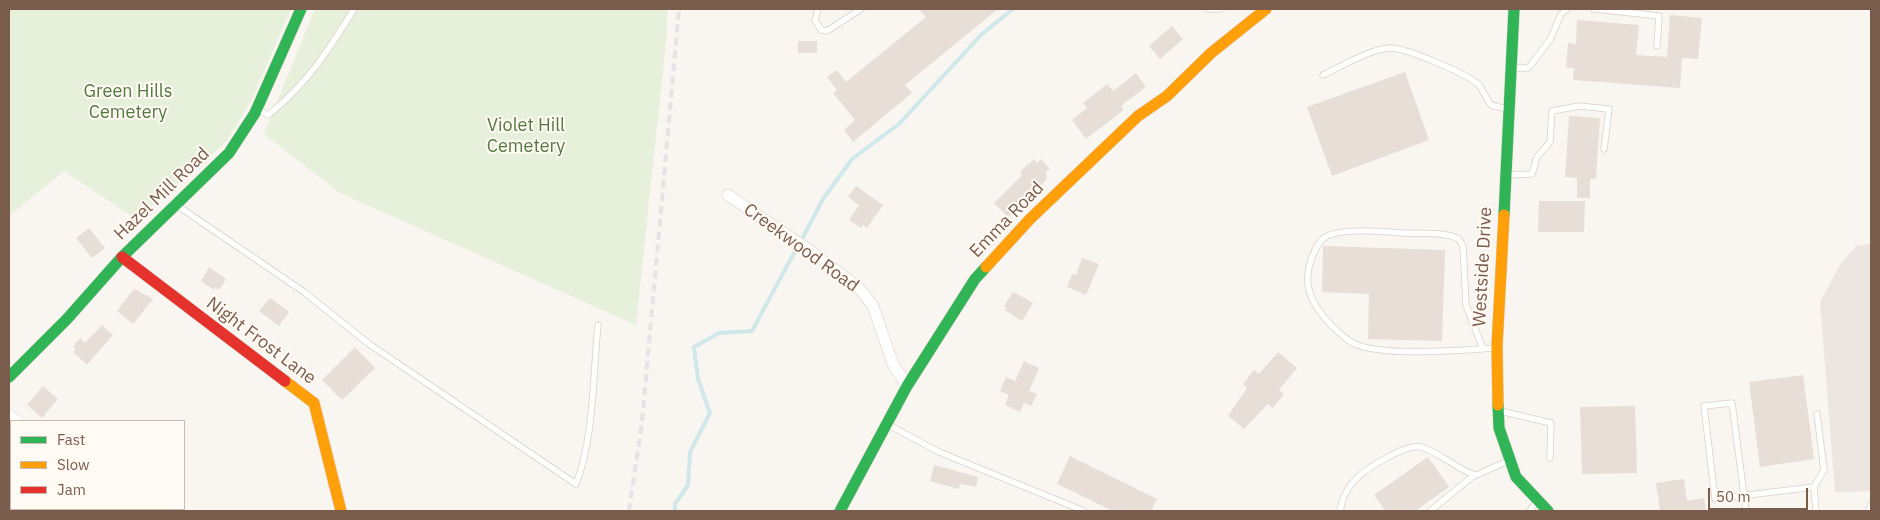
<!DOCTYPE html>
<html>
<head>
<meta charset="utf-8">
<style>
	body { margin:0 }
	#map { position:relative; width:1880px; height:520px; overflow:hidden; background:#f9f5f0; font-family:"IBM Plex Sans",sans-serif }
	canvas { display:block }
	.frame { position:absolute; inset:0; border:10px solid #7a5c4d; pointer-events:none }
	.legend { position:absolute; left:10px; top:420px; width:175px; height:90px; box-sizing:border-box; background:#fffaf3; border:1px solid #cabbb1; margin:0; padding:6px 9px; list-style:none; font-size:15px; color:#7a5c4d }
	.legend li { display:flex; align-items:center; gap:10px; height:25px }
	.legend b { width:25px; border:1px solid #cabbb1 }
	.scale { position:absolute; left:1708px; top:488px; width:100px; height:22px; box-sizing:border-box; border:2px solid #7a5c4d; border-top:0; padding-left:6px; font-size:15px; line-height:18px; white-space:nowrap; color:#7a5c4d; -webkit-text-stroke:4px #fffaf3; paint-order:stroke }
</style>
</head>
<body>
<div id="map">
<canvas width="1880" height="520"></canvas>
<div class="frame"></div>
<ul class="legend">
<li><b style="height:6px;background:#30b455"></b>Fast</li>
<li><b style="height:6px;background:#ff9f0a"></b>Slow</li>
<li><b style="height:6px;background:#e5322d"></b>Jam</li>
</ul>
<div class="scale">50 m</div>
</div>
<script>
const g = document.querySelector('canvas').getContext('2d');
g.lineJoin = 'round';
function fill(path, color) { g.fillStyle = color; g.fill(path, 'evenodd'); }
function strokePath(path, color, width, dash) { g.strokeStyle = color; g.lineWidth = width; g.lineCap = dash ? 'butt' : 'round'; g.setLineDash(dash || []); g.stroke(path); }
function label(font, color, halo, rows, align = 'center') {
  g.font = font + ' "IBM Plex Sans",sans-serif'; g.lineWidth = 4; g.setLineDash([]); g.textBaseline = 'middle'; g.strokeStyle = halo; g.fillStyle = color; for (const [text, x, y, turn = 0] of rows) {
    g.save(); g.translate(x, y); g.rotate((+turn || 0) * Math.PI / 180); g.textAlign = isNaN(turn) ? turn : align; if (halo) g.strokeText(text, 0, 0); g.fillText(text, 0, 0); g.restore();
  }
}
fill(new Path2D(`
	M1871,244V491L1835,492L1820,302L1841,263L1856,246Z`), '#ede5e0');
fill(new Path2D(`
	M9,9H291L251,101L226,142L136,219L64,171L9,216Z
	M315,9H667V32L636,325L340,193L264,134Z`), '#e7f0db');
strokePath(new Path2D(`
	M802,239L823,199L852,159L899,124L982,34L1013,9
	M675,511V504L688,485L690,452L710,413L698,379L694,347L719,333L752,331L794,253`), '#d0e8ea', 4);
fill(new Path2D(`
	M919,9H998L905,85L912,93L853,142L844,130L855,120L833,93L837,90L827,77L837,70L846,82L926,17Z
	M1670,15L1702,18L1698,59L1682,58L1680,88L1573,80L1574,68H1566L1568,43L1576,44L1577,20L1639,25L1636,55L1667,57Z
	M1172,26L1183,39L1160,59L1149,46Z
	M798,41H817V53H798Z
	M1405,72L1429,140L1332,176L1307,107Z
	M1136,73L1146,87L1123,104L1121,107L1124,110L1086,139L1072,120L1087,108L1083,103L1107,84L1113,91Z
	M1569,116L1600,118L1596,179H1590V198H1577V178L1565,177Z
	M1034,159L1037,163L1041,159L1050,169L1046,172L1047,179L1008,217L994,203L1022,175L1020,172Z
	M856,186L883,205L867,228L863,225L861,228L849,220L859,205L848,197Z
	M1539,201H1585L1584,232H1538Z
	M89,228L105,248L92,258L76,238Z
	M1323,246L1445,250L1442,341L1368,339L1369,294L1322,292Z
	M1082,258L1099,264L1086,295L1067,287L1072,274L1076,275Z
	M209,267L226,279L219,290L215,287L214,290L201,281Z
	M134,289L153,299L133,324L117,311Z
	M1013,292L1033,303L1022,321L1005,310L1007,308L1004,306Z
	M270,298L289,312L279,326L259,311Z
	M102,325L113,335L87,365L73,352L76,349L73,346L80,338L85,343Z
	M355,347L375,368L342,400L322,380Z
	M1278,352L1297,368L1279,390L1284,394L1273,408L1268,404L1244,429L1228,416L1247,388L1243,384L1254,370L1259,374Z
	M1024,361L1039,368L1029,391L1037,394L1031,406L1024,403L1020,412L1005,405L1009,395L1000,391L1006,377L1015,381Z
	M1803,375L1814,459L1760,467L1749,382Z
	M43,386L58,399L42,418L27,405Z
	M1635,406L1637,473L1582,474L1580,407Z
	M1070,456L1157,499L1151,511H1113L1057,484Z
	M1428,457L1449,487L1415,511H1385L1374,495Z
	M934,465L978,477L976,487L960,484L959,489L930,481Z
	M1684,479L1687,501L1704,498L1706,511H1660L1656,483Z`), '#e6ded7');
const lane = new Path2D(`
	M818,9L815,20L821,30L827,31L861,9
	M1208,9H1221
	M1594,9L1659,16L1657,46
	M1513,68H1527L1531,65L1551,38L1561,14L1567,9
	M1323,75C1340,67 1372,48 1391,48C1406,48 1468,74 1479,85C1483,91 1487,99 1491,105L1507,109
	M259,110L268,115C308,83 328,51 354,9
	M1508,175L1532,174L1537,157L1550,142L1552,111L1579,106L1609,109L1604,149
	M178,206L304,292L369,344L576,484C594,439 593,374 598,325
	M1483,349L1466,305L1463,246L1459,239C1444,231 1420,234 1403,233C1382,231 1345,228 1327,236C1319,240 1315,249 1312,257C1301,285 1312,305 1331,325C1338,332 1346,340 1355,344C1386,357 1460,350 1495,348
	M1500,411L1551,423L1550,458
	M887,424L939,452L1084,511
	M1814,487L1824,470L1817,414
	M1340,511C1342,499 1347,487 1357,478C1367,468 1407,443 1421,447C1440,452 1456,469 1475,475
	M1430,511L1472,477L1508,461
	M1530,511L1536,502
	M1746,511L1732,403L1704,406L1715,499L1814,487L1816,511
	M1868,511L1871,505`);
const street = new Path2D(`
	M728,195L812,252L860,289L873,306L893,364L907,386
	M9,415L17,421
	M131,509L134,511`);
const fast = new Path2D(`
	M1504,215L1514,9
	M9,377L67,319L122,257L229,153L255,113L301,9
	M1498,405L1499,428L1516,477L1548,511
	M840,511L907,386L975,279L986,267`);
const slow = new Path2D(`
	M986,267L1030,219L1138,116L1167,96L1211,53L1266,9
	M285,381L314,403L341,511
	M1498,405L1497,346L1504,215`);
const jam = new Path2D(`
	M122,257L285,381`);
strokePath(lane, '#d7d1cb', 7);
strokePath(street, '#d7d1cb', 12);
strokePath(fast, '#d9d2cb', 12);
strokePath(slow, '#d9d2cb', 12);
strokePath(jam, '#d9d2cb', 12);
strokePath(lane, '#fefefd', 5.5);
strokePath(street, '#fefefd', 11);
strokePath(fast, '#30b455', 11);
strokePath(slow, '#ff9f0a', 11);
strokePath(jam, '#e5322d', 11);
strokePath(new Path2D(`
	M629,511L642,422L679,9`), '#e6e3e7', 4, [8, 5]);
label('18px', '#537a41', '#fffaf3', [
	["Green Hills",128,92],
	["Cemetery",128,113],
	["Violet Hill",526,126],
	["Cemetery",526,147]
]);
label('18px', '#7a5c4d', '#fffaf3', [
	["Hazel Mill Road",162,194,-44],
	["Emma Road",1007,220,-46],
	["Creekwood Road",801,248,36],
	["Westside Drive",1483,267,-87],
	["Night Frost Lane",261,341,37]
]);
</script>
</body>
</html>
